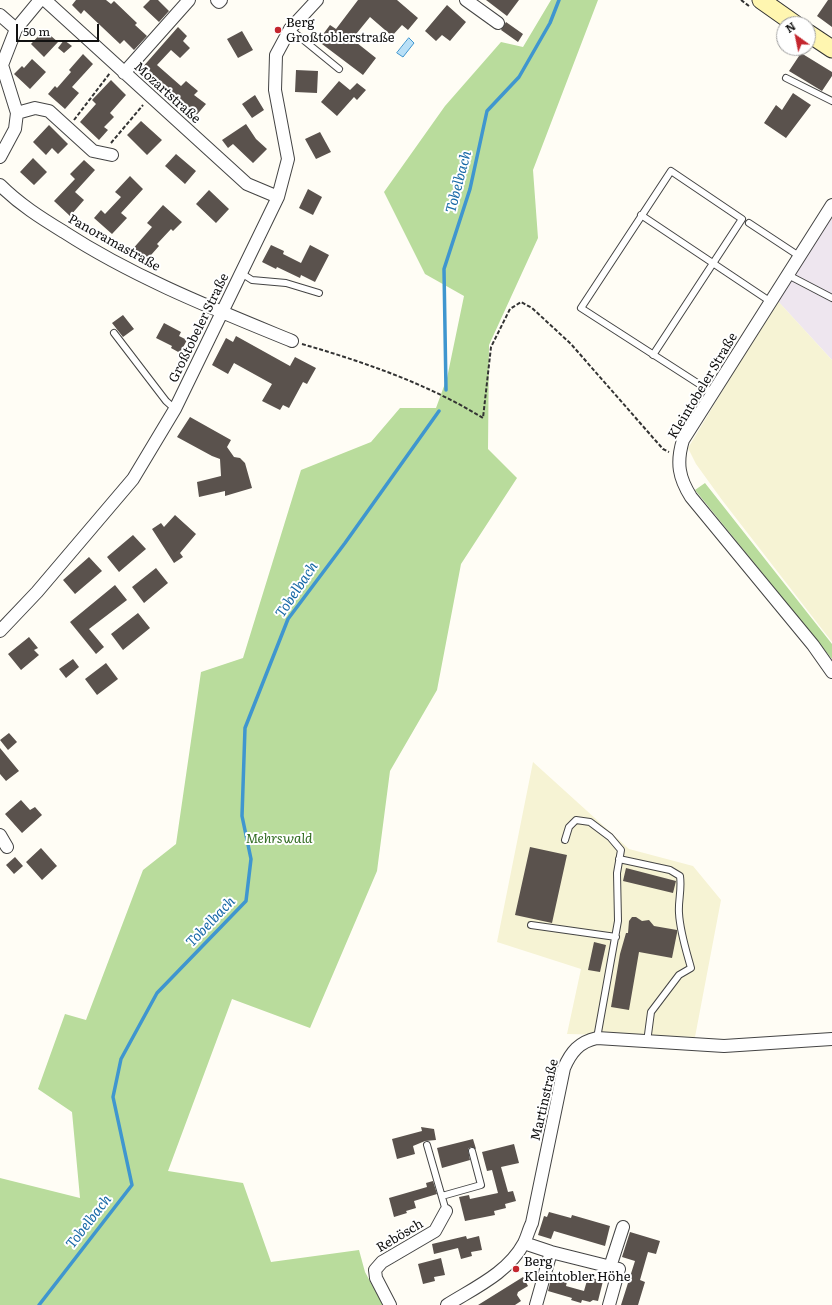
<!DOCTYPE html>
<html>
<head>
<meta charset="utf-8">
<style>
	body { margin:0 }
	#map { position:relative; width:832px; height:1305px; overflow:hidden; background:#fffdf5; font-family:Literata,serif }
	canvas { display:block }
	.north { position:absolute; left:776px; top:16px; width:40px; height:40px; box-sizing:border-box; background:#fff; border:1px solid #a0a0a0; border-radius:50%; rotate:327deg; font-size:11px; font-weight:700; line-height:16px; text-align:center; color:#111 }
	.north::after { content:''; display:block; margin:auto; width:14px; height:18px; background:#c4262e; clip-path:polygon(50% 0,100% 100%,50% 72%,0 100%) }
	.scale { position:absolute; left:16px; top:24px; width:83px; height:18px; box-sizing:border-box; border:2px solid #111; border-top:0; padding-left:5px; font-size:12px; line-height:14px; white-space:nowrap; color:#111; -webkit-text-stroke:3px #fff; paint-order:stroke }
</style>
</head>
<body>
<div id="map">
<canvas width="832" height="1305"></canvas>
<div class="north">N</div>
<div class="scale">50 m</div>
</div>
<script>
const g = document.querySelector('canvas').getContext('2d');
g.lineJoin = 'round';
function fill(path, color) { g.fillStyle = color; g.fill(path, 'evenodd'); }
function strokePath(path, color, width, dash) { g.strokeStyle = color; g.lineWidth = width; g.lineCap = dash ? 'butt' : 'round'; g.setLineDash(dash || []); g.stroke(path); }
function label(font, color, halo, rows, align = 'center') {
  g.font = font + ' Literata,serif'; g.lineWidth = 4; g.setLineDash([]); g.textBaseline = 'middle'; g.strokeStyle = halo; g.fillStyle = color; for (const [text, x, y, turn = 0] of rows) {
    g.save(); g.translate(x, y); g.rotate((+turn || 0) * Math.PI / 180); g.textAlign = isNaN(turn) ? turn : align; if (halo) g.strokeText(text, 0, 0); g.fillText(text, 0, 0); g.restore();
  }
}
fill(new Path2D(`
	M832,205V360L774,297Z`), '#eee6ef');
fill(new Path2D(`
	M777,300L832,360V642L722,500L696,464L688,448Z
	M533,762L629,849L693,866L721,900L695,1037L567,1034L581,969L497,942Z`), '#f6f3d4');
fill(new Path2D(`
	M551,0H598L533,170L538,238L489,345L488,449L517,478L461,564L437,690L390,771L377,871L310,1028L232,999L168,1171L243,1183L271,1262L359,1250L365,1272L383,1305H0V1178L80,1198L72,1112L38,1089L65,1014L86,1020L143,870L176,844L201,672L243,658L301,470L371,442L400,408H436L447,378L464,296L425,274L384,192L445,106L501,42L523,47Z
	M705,483L832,644V659L695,490Z`), '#b9dc9c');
const water = new Path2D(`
	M409,38L414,43L403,57L397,53Z`);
fill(water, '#b9e0f7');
strokePath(water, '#3f96cf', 1);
strokePath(new Path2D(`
	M446,390L444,269L470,189L487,111L519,77L550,23L559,0
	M39,1305L132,1185L113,1097L121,1059L157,993L246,901L251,859L242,816L245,728L288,619L345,543L439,411`), '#3f96cf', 3.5);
fill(new Path2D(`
	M76,0H106L111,4L114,1L137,23L135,25L147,36L134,50L124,40L120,44L84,10L81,14L72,5Z
	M150,0H158L169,11L159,22L143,7Z
	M358,0H397L418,18L408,30L402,25L392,36L370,17L352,39L376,58L363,75L318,41L330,25L336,29Z
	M486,0H519L507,16Z
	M828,0H832V27L817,16Z
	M447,5L466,22L450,41L442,35L436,41L425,31Z
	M506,22L523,34L518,42L501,30Z
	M178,27L187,36L183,41L190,48L180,58L171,50L157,65L181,86L186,81L198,91L194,95L206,104L194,118L141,69Z
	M44,30L58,42L44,57L31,44Z
	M242,31L253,50L238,58L227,39Z
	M64,40L72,46L64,53L58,48Z
	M801,53L832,72V76L822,91L789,71Z
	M83,54L93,64L72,87L79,93L65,109L48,94L55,86L57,88L71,72L69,70Z
	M32,59L46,72L30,89L14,74L22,66L24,68Z
	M296,70L318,71L317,93L295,92Z
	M111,80L126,95L110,113L114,117L104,127L108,130L99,140L80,122L96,104L92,100Z
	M339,81L350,90L357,83L366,90L357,100L354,97L337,116L321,102Z
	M793,93L811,105L786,138L764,123L776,105L782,110Z
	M255,95L264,110L252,118L242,104Z
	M141,121L162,140L147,155L127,135Z
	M246,124L256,139L267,149L253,163L233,144L228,148L222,140Z
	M49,125L68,144L58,154L52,148L46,155L33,142Z
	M320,132L331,152L316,159L305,139Z
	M176,154L196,171L185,184L165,166Z
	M33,158L47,172L34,185L20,172Z
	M84,160L95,170L75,192L84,200L70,216L54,201L75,179L70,174Z
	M130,176L143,189L121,213L127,218L112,234L94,218L101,210L105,214L121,197L115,192Z
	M308,189L322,197L313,215L299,208Z
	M209,190L229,209L216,223L196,204Z
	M163,205L182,222L173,231L171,229L157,244L159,246L144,263L131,251L152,227L147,223Z
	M271,245L284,251L283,254L301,263L310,245L329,255L315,282L301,275L300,278L277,267L276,269L262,262Z
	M123,315L134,329L123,337L112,323Z
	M164,323L181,332L179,336L187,340L180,353L171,348L172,346L156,338Z
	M236,336L290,366L295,357L316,368L307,384L303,382L289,408L283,405L280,410L262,401L272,384L234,363L228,374L212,365L226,338L233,342Z
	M190,417L231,440L227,447L234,457L240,458L245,463L252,488L225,496V491L199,497L197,482L221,476L220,459L212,456L177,437Z
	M175,515L196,534L180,553L183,557L174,563L152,529L161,523L164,527Z
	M133,535L146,549L119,572L107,557Z
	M89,557L102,571L75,594L63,580Z
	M156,568L168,583L144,603L132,587Z
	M115,585L127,600L89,629L104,647L96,654L70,622Z
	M138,613L150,628L123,650L111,634Z
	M29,637L38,648L34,650L39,655L21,670L8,654Z
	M73,659L79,667L66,678L59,669Z
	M106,663L118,679L97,695L85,679Z
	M9,733L17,742L8,750L0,740Z
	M0,748L19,771L6,781L0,774Z
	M21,800L30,810L35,807L42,815L22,833L5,814Z
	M530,847L567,855L552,923L515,915Z
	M41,848L57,866L42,880L26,862Z
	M15,857L23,866L14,874L6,865Z
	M626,868L676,881L673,893L623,881Z
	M632,917H636L642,921L649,920L654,926L677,930V933L672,958L639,952L629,1010L611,1007L620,954L626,933H628L629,921Z
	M594,942L606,945L600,972L588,970Z
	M421,1127L434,1129L436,1140L425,1141L413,1146L415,1154L397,1159L392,1139L422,1131Z
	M473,1139L476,1149L471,1147L468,1149L470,1160L442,1168L437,1148Z
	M514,1144L519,1163L501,1167L508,1192L513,1191L516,1201L505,1204L506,1208L494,1211L495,1215L465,1221L459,1197L469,1195L470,1199L498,1193L492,1170L487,1171L482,1152Z
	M433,1181L437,1194L414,1201L416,1208L406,1211L407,1213L394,1217L389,1198L427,1187L426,1183Z
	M549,1212L571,1218L572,1215L610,1226L605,1246L554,1231L551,1239L538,1235L544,1216L547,1217Z
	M630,1232L660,1241L656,1254L648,1252L640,1280L645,1282L638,1305H621L635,1261L622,1257Z
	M466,1236L467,1239L479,1236L482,1250L471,1252L472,1256L461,1259L458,1248L434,1254L432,1244Z
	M441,1258L445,1275L434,1277L435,1281L423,1284L418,1264Z
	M553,1272L568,1277L566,1286L584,1291L588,1277L603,1281L598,1301L593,1300L590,1302L582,1300L581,1303L571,1300L572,1298L548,1291Z
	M523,1277L528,1286L518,1292L517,1295L521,1301L515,1305H478Z`), '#5a524d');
const service = new Path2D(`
	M290,29L339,69
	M786,78L832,101
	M641,215L771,302
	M749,223L799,256
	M241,273L252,280L286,283L319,293
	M788,275L832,298
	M114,333L166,401L175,409
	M653,355L742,219L671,171L581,308L713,393
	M565,840L569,827L576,820L590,822L610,837L621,850L617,873L618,921L597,1038
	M619,859L670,870L680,876C682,890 678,901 679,913C680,932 686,950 691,968L679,975L651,1012L647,1042
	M531,925L616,937
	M427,1145L446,1211
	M442,1196L481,1185L472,1151`);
const minor = new Path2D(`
	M45,0L247,184L278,197
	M217,0L219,2L221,0
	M466,0L498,23
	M0,15L16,29
	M124,73L189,0
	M17,113L35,108L49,111L93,151L112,155
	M0,157L15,129L17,113L2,65L16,29L40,0
	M0,185C19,204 41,218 64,232C135,278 214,309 292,341
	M832,205L683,440C676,463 679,478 691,497L813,645L832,672
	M0,631L37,592L133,479L175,409L278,197L288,159L275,90L276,55L290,29L317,0
	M0,835L7,847
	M524,1243L551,1252L619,1269L609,1305
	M610,1267L623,1227
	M390,1305L376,1278L375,1270L382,1262L435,1231L446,1211
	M447,1305C474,1288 508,1273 524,1243C527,1237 529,1229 532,1223L564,1068C571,1052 579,1042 597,1038L724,1046L832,1039
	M536,1305L551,1252`);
const secondary = new Path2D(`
	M761,0L795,24
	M808,33L832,49`);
strokePath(service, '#444', 8);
strokePath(minor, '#444', 14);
strokePath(secondary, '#333', 19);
strokePath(new Path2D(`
	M741,0L749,6
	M74,120L110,73
	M111,143L143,105
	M302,344C364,362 428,384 483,418L491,347L510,309L521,302L532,308L571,344L655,440L663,449L669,452`), '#333', 2, [4, 2]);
strokePath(service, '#fff', 6);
strokePath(minor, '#fff', 12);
strokePath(secondary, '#fff6b0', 17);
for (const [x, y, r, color] of [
	[278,30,4,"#c4262e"],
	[516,1269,4,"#c4262e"]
]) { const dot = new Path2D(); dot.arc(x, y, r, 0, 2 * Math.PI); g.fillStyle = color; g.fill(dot); strokePath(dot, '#fff', 1.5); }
label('13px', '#111', '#fff', [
	["Berg",286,23],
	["Großtoblerstraße",286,38],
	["Berg",524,1262],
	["Kleintobler Höhe",524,1277]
], 'left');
label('13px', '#111', '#fff', [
	["Mozartstraße",167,93,42],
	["Panoramastraße",114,243,29],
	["Großtobeler Straße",199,328,-64],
	["Kleintobeler Straße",703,386,-59],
	["Martinstraße",545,1100,-77],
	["Rebösch",400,1236,-31]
]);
label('italic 13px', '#2f6b1f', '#fff', [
	["Mehrswald",279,839]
]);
label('italic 14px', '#1768a6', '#fff', [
	["Tobelbach",459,182,-75],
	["Tobelbach",297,590,-56],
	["Tobelbach",211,922,-46],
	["Tobelbach",89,1222,-52]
]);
</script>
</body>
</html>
